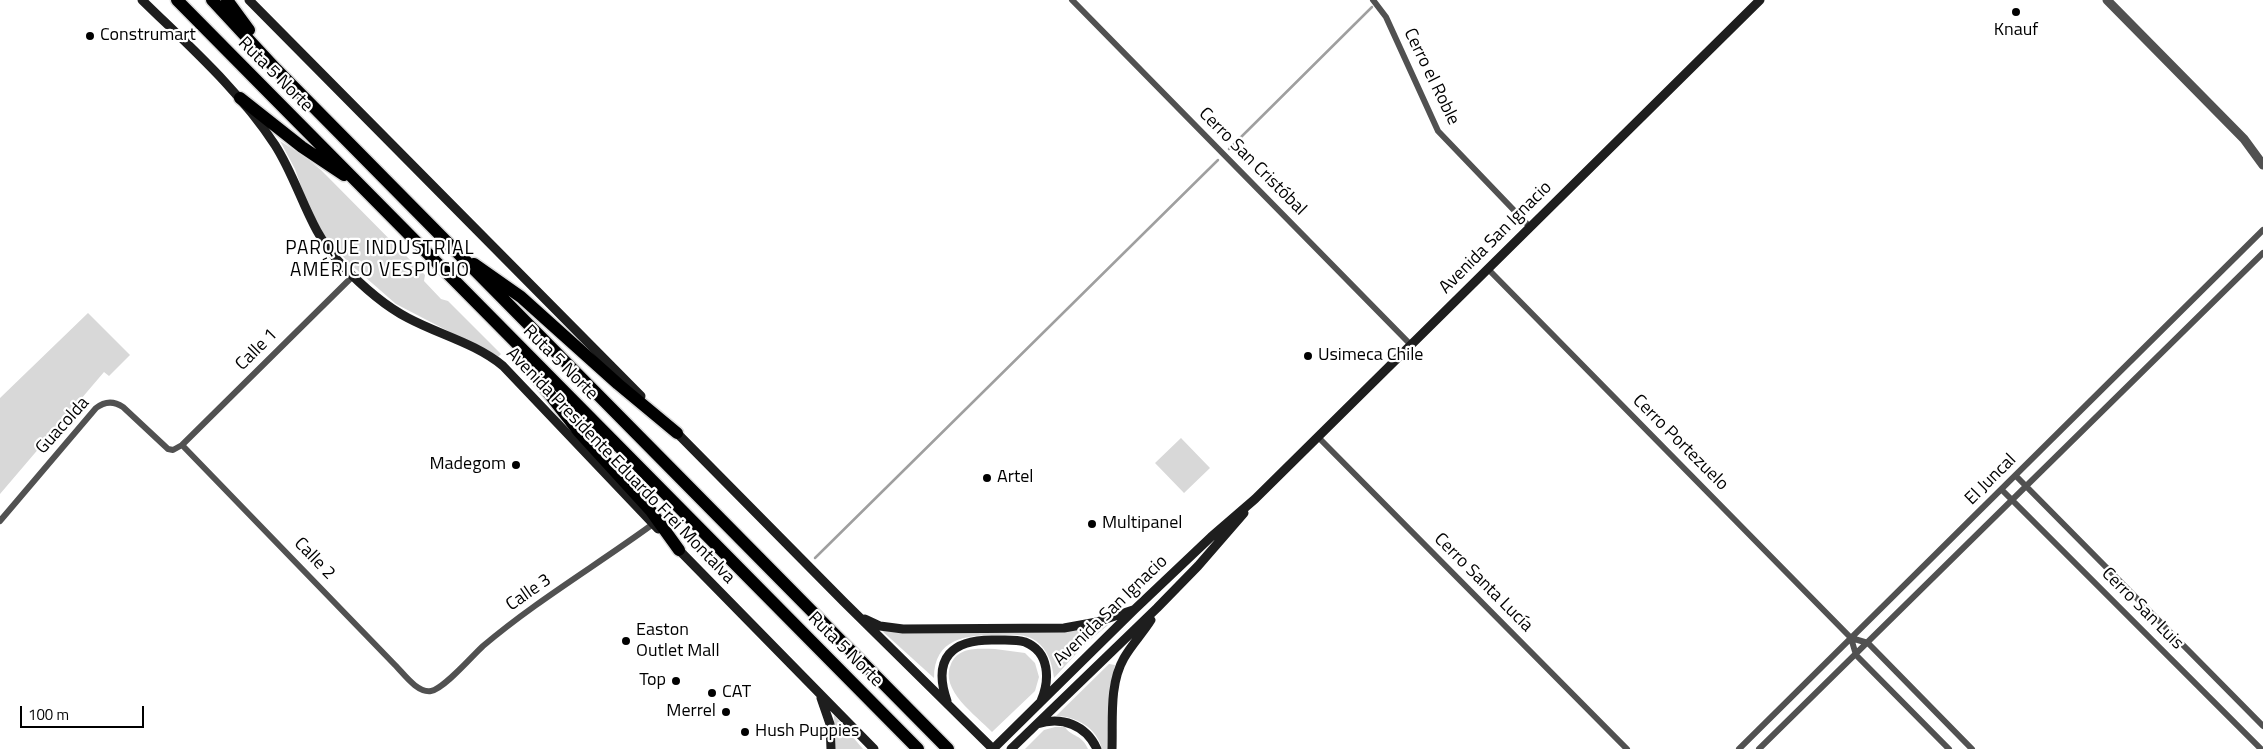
<!DOCTYPE html>
<html>
<head>
<meta charset="utf-8">
<style>
	body { margin:0 }
	#map { position:relative; width:2263px; height:749px; overflow:hidden; background:#fff; font-family:"Titillium Web",sans-serif }
	canvas { display:block }
	.scale { position:absolute; left:20px; top:706px; width:124px; height:22px; box-sizing:border-box; border:2px solid #000; border-top:0; padding-left:6px; font-size:15px; line-height:18px; white-space:nowrap; color:#000; -webkit-text-stroke:4px #fff; paint-order:stroke }
</style>
</head>
<body>
<div id="map">
<canvas width="2263" height="749"></canvas>
<div class="scale">100 m</div>
</div>
<script>
const g = document.querySelector('canvas').getContext('2d');
g.lineJoin = 'round';
function fill(path, color) { g.fillStyle = color; g.fill(path, 'evenodd'); }
function strokePath(path, color, width, dash) { g.strokeStyle = color; g.lineWidth = width; g.lineCap = dash ? 'butt' : 'round'; g.setLineDash(dash || []); g.stroke(path); }
function label(font, color, halo, rows, align = 'center') {
  g.font = font + ' "Titillium Web",sans-serif'; g.lineWidth = 4.5; g.setLineDash([]); g.textBaseline = 'middle'; g.strokeStyle = halo; g.fillStyle = color; for (const [text, x, y, turn = 0] of rows) {
    g.save(); g.translate(x, y); g.rotate((+turn || 0) * Math.PI / 180); g.textAlign = isNaN(turn) ? turn : align; if (halo) g.strokeText(text, 0, 0); g.fillText(text, 0, 0); g.restore();
  }
}
fill(new Path2D(`
	M280,141L304,156L321,170L425,275L424,281L441,299L448,301L501,354L498,357L396,304L349,263L326,238L308,206L295,169Z
	M88,313L130,355L109,376L104,372L0,494V398Z
	M1181,438L1210,468L1184,493L1155,463Z
	M1108,625L1085,644L1054,678C1052,663 1048,650 1036,641C1025,633 1010,635 998,635C966,635 934,638 934,678L881,630L942,633L1084,630Z
	M995,649L1025,653L1035,663L1039,677L1035,691L992,732C976,715 939,690 951,664C959,646 979,649 995,649Z
	M1109,664L1115,665L1109,695L1108,749H1102C1097,728 1076,716 1056,716Z
	M834,715L863,749H835Z
	M1055,727H1065C1071,737 1082,734 1088,749H1025L1044,730Z`), '#d8d8d8');
strokePath(new Path2D(`
	M1229,149L1372,7
	M815,558L1218,160`), '#9f9f9f', 2.5);
const motorway = new Path2D(`
	M177,0L918,749
	M212,0L276,69L948,749
	M227,0L249,30
	M240,98L302,147L344,175
	M474,264L521,297L618,384L677,433
	M522,359L579,432L651,511L679,550`);
strokePath(motorway, '#dbdbdb', 15);
strokePath(new Path2D(`
	M1072,0L1411,345
	M1373,0L1386,17L1438,131L1530,227
	M1488,269L1851,638L1868,643L1972,749
	M1318,437L1627,749
	M182,445L395,665C404,674 417,693 431,691C444,689 472,656 483,646C536,601 597,565 653,524
	M2016,476L2263,726
	M2002,490L2261,749
	M0,521L96,408C105,401 114,401 123,407L168,449L173,450L182,445L353,276
	M1851,638L1856,655L1949,749
	M1739,749L2263,230
	M1759,749L2263,253`), '#515151', 6);
strokePath(new Path2D(`
	M2107,0L2244,139L2263,165`), '#515151', 9);
strokePath(new Path2D(`
	M142,0C189,46 239,90 275,145C300,184 308,230 341,264C360,284 383,305 408,318C440,335 475,343 503,366L658,529
	M249,0L641,396
	M673,429L844,602L993,749
	M676,547L874,749
	M865,619L880,626L903,629L1064,628L1097,622L1133,610
	M821,698L830,724L831,749
	M947,701C932,658 952,639 995,640C1005,640 1016,639 1025,642C1050,652 1050,680 1041,701
	M1037,724C1062,716 1086,725 1097,749
	M993,749L1135,609L1211,537L1255,499L1760,0
	M1011,749L1157,608L1198,566L1244,513
	M1112,749C1113,719 1109,684 1124,658C1132,644 1143,633 1151,620`), '#1e1e1e', 9);
strokePath(motorway, '#000', 12);
for (const [x, y, r, color] of [
	[2016,12,5,"#000"],
	[90,36,5,"#000"],
	[1308,356,5,"#000"],
	[516,465,5,"#000"],
	[987,478,5,"#000"],
	[1092,524,5,"#000"],
	[626,641,5,"#000"],
	[676,681,5,"#000"],
	[712,693,5,"#000"],
	[726,712,5,"#000"],
	[745,732,5,"#000"]
]) { const dot = new Path2D(); dot.arc(x, y, r, 0, 2 * Math.PI); g.fillStyle = color; g.fill(dot); strokePath(dot, '#fff', 2); }
label('18px', '#000', '#fff', [
	["Knauf",2016,31,"center"],
	["Construmart",100,36],
	["Usimeca Chile",1318,356],
	["Madegom",506,465,"right"],
	["Artel",997,478],
	["Multipanel",1102,524],
	["Easton",636,631],
	["Outlet Mall",636,652],
	["Top",666,681,"right"],
	["CAT",722,693],
	["Merrel",716,712,"right"],
	["Hush Puppies",755,732]
], 'left');
label('18px', '#000', '#fff', [
	["Ruta 5 Norte",275,75,45],
	["Cerro el Roble",1431,77,64],
	["Cerro San Cristóbal",1252,162,45],
	["Avenida San Ignacio",1496,238,-45],
	["Calle 1",257,350,-45],
	["Ruta 5 Norte",560,363,45],
	["Guacolda",63,426,-48],
	["Cerro Portezuelo",1680,443,45],
	["Avenida Presidente Eduardo Frei Montalva",620,466,46],
	["El Juncal",1991,480,-45],
	["Calle 2",314,559,46],
	["Cerro Santa Lucía",1483,583,45],
	["Calle 3",529,593,-35],
	["Cerro San Luis",2142,609,45],
	["Avenida San Ignacio",1111,611,-44],
	["Ruta 5 Norte",845,650,45]
]);
g.letterSpacing = '1px';
label('19px', '#000', '#fff', [
	["PARQUE INDUSTRIAL",380,249],
	["AMÉRICO VESPUCIO",380,271]
]);
g.letterSpacing = '0px';
</script>
</body>
</html>
